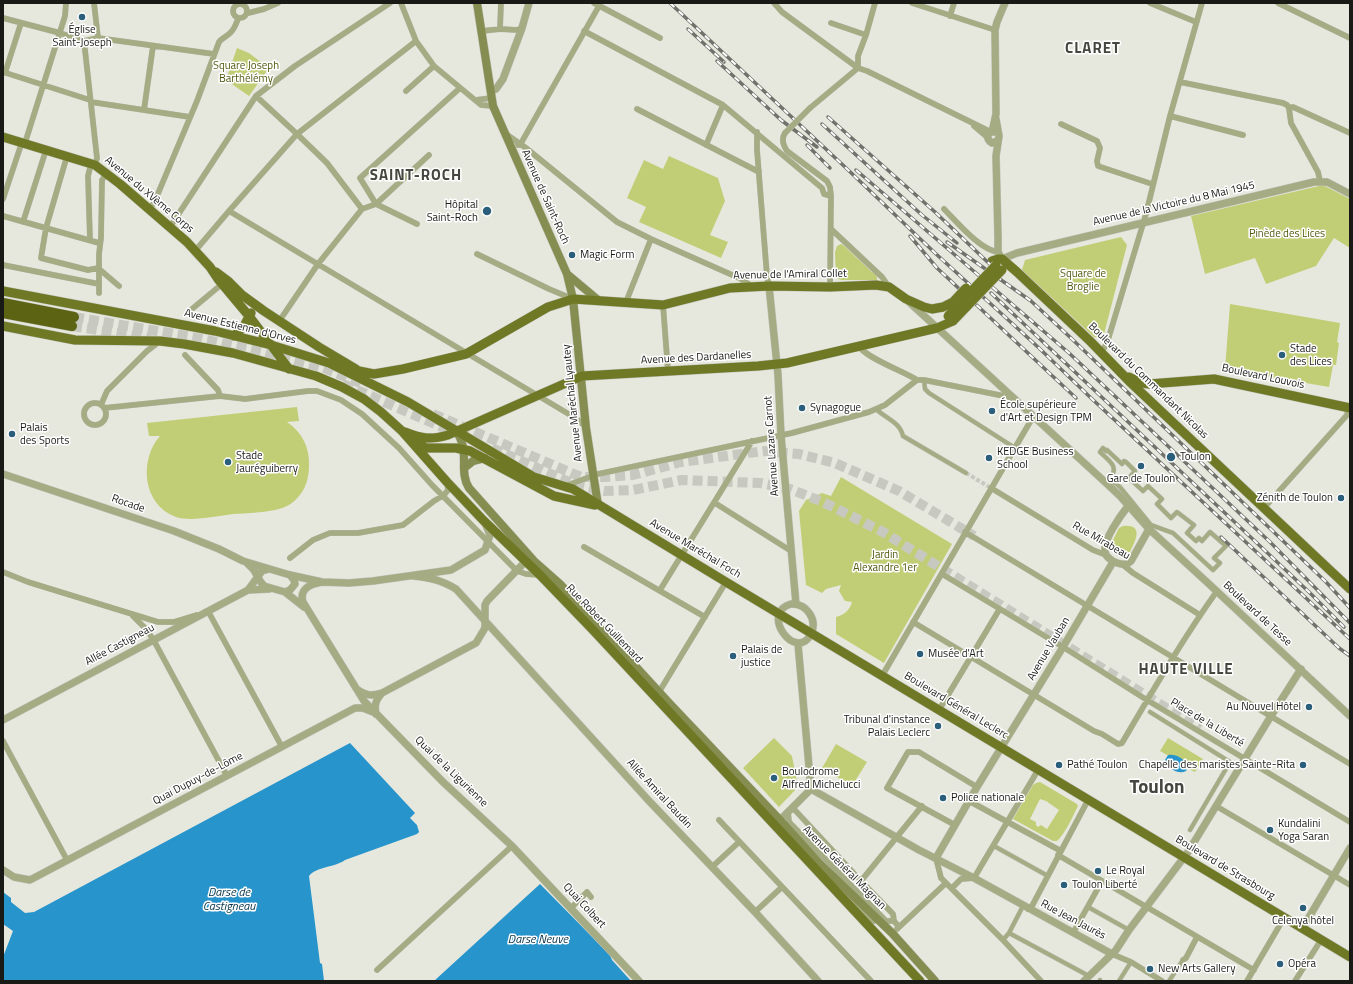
<!DOCTYPE html>
<html>
<head>
<meta charset="utf-8">
<style>
	body { margin:0 }
	#map { position:relative; width:1353px; height:984px; overflow:hidden; background:#e6e8de; font-family:"Titillium Web",sans-serif }
	canvas { display:block }
	.frame { position:absolute; inset:0; border:4px solid #191916; pointer-events:none }
</style>
</head>
<body>
<div id="map">
<canvas width="1353" height="984"></canvas>
<div class="frame"></div>
</div>
<script>
const g = document.querySelector('canvas').getContext('2d');
g.lineJoin = 'round';
function fill(path, color) { g.fillStyle = color; g.fill(path, 'evenodd'); }
function strokePath(path, color, width, dash) { g.strokeStyle = color; g.lineWidth = width; g.lineCap = dash ? 'butt' : 'round'; g.setLineDash(dash || []); g.stroke(path); }
function label(font, color, halo, rows, align = 'center') {
  g.font = font + ' "Titillium Web",sans-serif'; g.lineWidth = 3; g.setLineDash([]); g.textBaseline = 'middle'; g.strokeStyle = halo; g.fillStyle = color; for (const [text, x, y, turn = 0] of rows) {
    g.save(); g.translate(x, y); g.rotate((+turn || 0) * Math.PI / 180); g.textAlign = isNaN(turn) ? turn : align; if (halo) g.strokeText(text, 0, 0); g.fillText(text, 0, 0); g.restore();
  }
}
fill(new Path2D(`
	M237,48L249,53L269,68L249,96L226,80Z
	M669,156L718,178L725,201L710,235L728,242L721,258L639,222L646,207L627,198L644,160L663,169Z
	M1323,185L1350,199V248L1334,238L1316,266L1266,284L1255,258L1205,274L1191,216Z
	M1121,237L1127,245L1103,338L1094,337L1022,270L1025,260Z
	M841,244L843,245L872,272L874,271L877,276V280H841L836,278L835,252L837,246Z
	M1230,304L1340,323L1337,342L1339,343L1336,365H1333L1329,387L1225,369Z
	M297,407L299,421L287,422C302,432 310,448 309,466C309,482 303,496 289,505C285,507 280,509 275,510C261,513 247,513 233,514C216,516 191,522 176,517C142,505 139,459 160,436H149L147,423Z
	M841,477L952,544L884,663L836,634V617C844,615 850,610 852,602L845,601L839,591L841,585L826,589L822,593L806,585L799,511L806,500L822,493L831,496Z
	M1123,526C1145,524 1135,542 1130,552L1123,554L1115,552L1111,544L1119,528Z
	M774,738L792,756L798,787L779,807L743,768Z
	M1168,738L1203,759L1195,772L1187,768L1185,762L1177,756L1171,755H1167L1160,751Z
	M836,744L867,762L852,786L822,768Z
	M1040,782L1077,804L1078,806C1073,816 1065,834 1057,841H1053L1013,819L1033,785L1036,783ZM1040,799L1046,801L1059,810L1047,829L1041,825L1038,827L1036,825V822L1030,819Z`), '#c2ce76');
fill(new Path2D(`
	M350,743L415,813L410,818L417,825L419,832L417,834L345,860C334,868 317,866 309,876L320,963L322,964L324,981H3V957L13,931L3,924V892L11,898V902L25,913L34,912Z
	M1168,755C1177,754 1183,758 1188,766L1186,771C1178,775 1167,768 1165,760Z
	M540,884L610,955L612,960L631,981H434Z`), '#2794cc');
strokePath(new Path2D(`
	M966,473L991,488`), '#c7c9c0', 4, [4, 2]);
strokePath(new Path2D(`
	M74,317L192,337L261,351L324,368L365,385
	M72,326L151,338
	M343,384L449,430
	M433,414L581,477H606L633,475L681,462L764,451L799,454L835,463L899,491L974,536
	M492,448L569,482L580,486L605,491L633,490L682,480L760,483L790,489L823,502L883,532L1200,729`), '#c7c9c0', 10, [10, 5]);
const pedestrian = new Path2D(`
	M924,380L925,389L929,393L1015,448
	M876,409C885,418 900,422 903,436L966,473
	M1103,448L1106,451L1107,450L1122,464L1124,461L1126,462L1135,471L1129,478L1143,491L1148,486L1162,499L1157,504L1171,518L1177,512L1194,525L1187,533L1196,541L1199,538L1202,541L1210,532L1226,546L1214,558L1220,563L1213,570L1173,533L1151,525L1120,487L1110,479C1120,466 1108,460 1100,452Z
	M1150,712L1230,762L1190,830
	M994,846L1048,876
	M1088,907L1129,930
	M1009,933L1089,976
	M1003,940L1009,933L1023,906
	M1100,981V980
	M1119,981L1131,962
	M1169,981L1183,960`);
const minor = new Path2D(`
	M94,3L98,38
	M401,3L416,41L434,66L481,105L493,106
	M594,3L660,38
	M774,3L782,12L858,68L867,71L991,132
	M912,3L995,30
	M1150,3L1196,22
	M1278,3L1350,38
	M233 11a7 7 0 1 1 14 0a7 7 0 1 1-14 0Z
	M248,13L264,9L278,3
	M950,16L954,3
	M3,18L60,33L84,41
	M831,23L866,35
	M500,29L501,3
	M482,31L500,29L517,30L522,28
	M584,31L723,105L822,188L824,194L831,196
	M84,41L98,38L214,54
	M84,41L97,158L95,165
	M858,68V56L866,35L875,3
	M3,72L90,100
	M5,73L21,23
	M1180,82L1283,103L1287,105L1289,108
	M406,91L434,66
	M256,96L297,134L327,163L362,209
	M476,100L491,98
	M91,102L190,117
	M810,108L858,68
	M1289,108L1291,123L1318,172L1320,181
	M1289,108L1293,107L1350,133
	M637,109L759,172
	M144,110L153,46
	M1170,116L1243,135
	M1061,124L1097,141L1100,148L1097,161L1098,166L1152,184
	M974,126L987,137
	M757,132V150L767,276L769,286
	M785,133C781,139 783,145 787,151L827,181L830,187L831,196L830,287
	M506,134L526,148L617,222L651,239L739,278L752,286
	M25,143L65,16L66,3
	M518,145H520L599,6
	M706,145L723,105
	M67,156L46,228L41,258L88,270L98,268L119,286
	M3,199L22,142
	M376,204L360,178L460,88
	M376,204L417,224
	M149,209L154,203L197,101L219,42C222,38 226,37 230,33C234,30 236,24 238,19
	M944,209C957,222 980,250 998,252
	M229,211L577,419L586,427
	M3,216L99,243
	M23,222L46,150
	M170,227L256,96L295,66L390,3
	M831,229L882,277L889,287
	M90,240L88,176L91,164
	M195,251L229,211L297,134L416,41
	M477,254L549,289L573,299
	M3,265L99,284
	M99,293V254L101,238L102,180L107,173
	M626,302L651,239
	M663,305L668,371
	M192,309L222,284
	M277,320L282,317L318,264L362,209L376,204L429,155
	M859,346C864,357 905,372 917,380
	M1101,353L1107,343L1146,214L1170,116L1202,3
	M185,355L218,390L220,396
	M84 414a11 11 0 1 1 22 0a11 11 0 1 1-22 0Z
	M101,405L107,391L147,351L160,341
	M104,408L220,396L245,399L308,391H317L341,400L362,414L399,448L432,485L517,571L526,574L540,575
	M565,486L598,474L792,433L869,412L885,405L917,380H924L1014,398
	M991,488L1093,550L1106,555
	M715,503L791,551
	M1264,508L1347,415L1349,407
	M965,532L1350,764
	M584,547L705,617
	M290,558L313,540L330,533H358L403,525L434,501L444,495L448,490L447,482
	M1122,564L1133,573L1200,615
	M3,572L28,582L158,622H174L197,615
	M942,574L1063,647L1147,700L1350,822
	M660,590L752,441
	M205,612L208,611L282,747
	M133,616L145,628L153,639L227,776
	M913,622L1094,731L1102,734L1118,744L1122,743C1152,692 1182,640 1217,591
	M882,676L1030,422L1035,417
	M659,695V692L726,582
	M939,710L999,610
	M3,741L67,860
	M969,801L1061,851
	M1216,806L1350,885
	M793,808L861,881L893,914L894,921L899,927
	M788,812L789,822L886,921H894
	M719,820L871,981
	M955,825L887,788L908,752H919L977,787
	M1058,855L1254,970
	M936,858L941,878L1003,940L1041,981
	M712,867L739,842
	M861,881L922,806
	M952,888L961,879L974,878L1038,770
	M846,896L874,921
	M571,908L587,892L591,897
	M1028,909L1032,906L1088,800
	M755,912L782,887
	M897,929L946,883
	M1073,933L1102,881
	M1112,954L1131,962L1162,981
	M1183,960L1186,958L1197,937
	M377,970L512,846
	M1247,981L1284,918
	M1295,981L1321,940`);
const tertiary = new Path2D(`
	M491,91L496,89L503,79L522,28L529,3
	M996,119L999,136L996,156L998,237V252L1002,259L1017,253L1314,182H1327L1350,194
	M992,132L996,114L995,30L997,22L1005,3
	M996,132H991C986,135 987,140 992,143L997,141
	M769,286L778,375L781,435L796,604
	M909,302L1105,482L1120,496L1149,529L1209,584L1350,716
	M3,474L174,531L219,549L243,561L290,575L322,582L349,583L373,581L451,570L485,550L490,535L485,523
	M1128,506C1121,515 1103,540 1105,551C1105,554 1107,557 1110,559C1115,563 1120,565 1127,564L1131,561L1149,529
	M247,563L254,570L260,581L264,586L285,592L304,607
	M414,576C431,578 441,580 456,589L650,802L755,912L818,981
	M322,582C310,584 299,589 303,602L364,701L443,782L512,846L639,981
	M248,590L269,589
	M285,592L290,590L295,584L294,580L290,575
	M791,604C806,603 818,619 811,634C796,663 759,613 791,604Z
	M358,690C367,696 372,696 382,693L476,643L485,628V605L487,601L523,564L525,561V556
	M376,714C374,704 376,700 382,693
	M3,720L248,590L262,571L269,569
	M811,789L919,850L974,878L1112,954
	M780,820L811,789L798,644
	M936,858L977,787L1063,647L1113,562
	M3,870L14,877L30,880L355,708H363L373,712
	M1302,929L1350,848
	M1084,981L1116,950L1129,930L1188,852L1271,716L1301,669`);
const secondary = new Path2D(`
	M477,3L493,106L567,274L573,299L586,428L598,505
	M567,274L598,300
	M456,431C459,435 461,439 462,443C467,458 460,474 469,488L534,561L560,584L670,704L780,820L820,864L892,933L935,981
	M464,468L473,461L485,458`);
const primary = new Path2D(`
	M3,137L95,165L120,184L187,242L210,267L218,279L249,316L289,369
	M992,261L998,259H1002L1017,272L1090,341L1131,383L1350,589
	M216,272L228,281L242,295L264,311L319,347L356,369
	M3,291L215,331L271,345L329,363L408,402L534,477L573,489L726,582L1350,957
	M3,326L75,340L160,341L184,344L233,353L316,376L342,387L364,399L381,412L402,431L447,482L483,520L540,575L593,630L920,981
	M234,336L244,326L251,313
	M349,369L374,374L403,369L466,354L548,307L573,299L663,305L730,288L769,286L830,287L876,285L889,287L906,299L924,307L932,309L943,307
	M1129,377L1142,383L1149,384L1214,379L1350,408
	M405,432C422,439 431,440 448,435L582,376L758,366L787,363L937,328L953,321
	M413,443L427,448H456L470,451L554,496L595,505`);
const motorway = new Path2D(`
	M3,303L74,317
	M3,313L72,326`);
strokePath(pedestrian, '#c1c3ba', 5);
strokePath(minor, '#c1c3ba', 6);
strokePath(tertiary, '#c1c3ba', 8);
strokePath(secondary, '#c1c3ba', 9);
strokePath(primary, '#c1c3ba', 10);
strokePath(motorway, '#c1c3ba', 11);
strokePath(pedestrian, '#a5ab83', 4);
strokePath(minor, '#a5ab83', 5.5);
strokePath(tertiary, '#a5ab83', 7);
strokePath(secondary, '#858e50', 8);
strokePath(primary, '#6f7824', 9);
strokePath(motorway, '#5c6414', 10);
const rail = new Path2D(`
	M670,3L845,167L935,253L1039,348L1091,398L1350,639
	M688,29L724,62
	M717,61L781,120L817,147
	M828,117L935,212L998,272
	M822,124L922,215L957,243
	M807,145L830,168
	M856,170L1069,353L1270,542L1350,623
	M910,236L937,268L1076,398
	M947,242L1031,301L1072,339L1326,582L1350,608
	M991,293L1309,592L1344,627
	M1221,537L1339,648L1350,656`);
strokePath(rail, '#71726c', 3.5);
strokePath(rail, '#fff', 2, [6]);
const minorBridge = new Path2D(`
	M785,133L810,108`);
const primaryBridge = new Path2D(`
	M943,307L953,302L966,288
	M948,316L996,265
	M953,321L1002,270`);
strokePath(minorBridge, '#c1c3ba', 6, []);
strokePath(primaryBridge, '#c1c3ba', 10, []);
strokePath(minorBridge, '#a5ab83', 5.5);
strokePath(primaryBridge, '#6f7824', 9);
for (const [x, y, r, color] of [
	[82,17,4,"#2b5e7b"],
	[487,211,5,"#2b5e7b"],
	[572,255,4,"#2b5e7b"],
	[1282,355,4,"#2b5e7b"],
	[802,408,4,"#2b5e7b"],
	[992,411,4,"#2b5e7b"],
	[12,434,4,"#2b5e7b"],
	[1171,457,5,"#2b5e7b"],
	[989,458,4,"#2b5e7b"],
	[228,462,4,"#2b5e7b"],
	[1141,466,4,"#2b5e7b"],
	[1341,498,4,"#2b5e7b"],
	[920,654,4,"#2b5e7b"],
	[733,656,4,"#2b5e7b"],
	[1309,707,4,"#2b5e7b"],
	[938,726,4,"#2b5e7b"],
	[1059,765,4,"#2b5e7b"],
	[1303,765,4,"#2b5e7b"],
	[774,778,4,"#2b5e7b"],
	[943,798,4,"#2b5e7b"],
	[1270,830,4,"#2b5e7b"],
	[1098,871,4,"#2b5e7b"],
	[1064,885,4,"#2b5e7b"],
	[1303,908,4,"#2b5e7b"],
	[1280,964,4,"#2b5e7b"],
	[1150,969,4,"#2b5e7b"]
]) { const dot = new Path2D(); dot.arc(x, y, r, 0, 2 * Math.PI); g.fillStyle = color; g.fill(dot); strokePath(dot, '#fff', 1.5); }
label('11px', '#191916', '#fff', [
	["Église",82,30,"center"],
	["Saint-Joseph",82,43,"center"],
	["Hôpital",478,205,"right"],
	["Saint-Roch",478,218,"right"],
	["Magic Form",580,255],
	["Stade",1290,349],
	["des Lices",1290,362],
	["École supérieure",1000,405],
	["d'Art et Design TPM",1000,418],
	["Synagogue",810,408],
	["Palais",20,428],
	["des Sports",20,441],
	["KEDGE Business",997,452],
	["School",997,465],
	["Stade",236,456],
	["Jauréguiberry",236,469],
	["Toulon",1180,457],
	["Gare de Toulon",1141,479,"center"],
	["Zénith de Toulon",1333,498,"right"],
	["Palais de",741,650],
	["justice",741,663],
	["Musée d'Art",928,654],
	["Au Nouvel Hôtel",1301,707,"right"],
	["Tribunal d'instance",930,720,"right"],
	["Palais Leclerc",930,733,"right"],
	["Pathé Toulon",1067,765],
	["Chapelle des maristes Sainte-Rita",1295,765,"right"],
	["Boulodrome",782,772],
	["Alfred Michelucci",782,785],
	["Police nationale",951,798],
	["Kundalini",1278,824],
	["Yoga Saran",1278,837],
	["Le Royal",1106,871],
	["Toulon Liberté",1072,885],
	["Celenya hôtel",1303,921,"center"],
	["Opéra",1288,964],
	["New Arts Gallery",1158,969]
], 'left');
label('11px', '#52590f', '#fff', [
	["Square Joseph",246,66],
	["Barthélémy",246,79],
	["Pinède des Lices",1287,234],
	["Square de",1083,274],
	["Broglie",1083,287],
	["Jardin",885,555],
	["Alexandre 1er",885,568]
]);
label('11px', '#191916', '#fff', [
	["Avenue du XVème Corps",149,195,40],
	["Avenue de Saint-Roch",545,197,66],
	["Avenue de la Victoire du 8 Mai 1945",1174,204,-13],
	["Avenue de l'Amiral Collet",790,275,-1],
	["Avenue Estienne d'Orves",240,327,14],
	["Avenue des Dardanelles",696,358,-3],
	["Boulevard Louvois",1263,377,12],
	["Boulevard du Commandant Nicolas",1148,381,44],
	["Avenue Maréchal Lyautey",573,403,-96],
	["Avenue Lazare Carnot",772,446,-94],
	["Rocade",128,504,19],
	["Rue Mirabeau",1101,541,30],
	["Avenue Maréchal Foch",695,549,31],
	["Boulevard de Tesse",1257,614,43],
	["Rue Robert Guillemard",604,624,46],
	["Allée Castigneau",120,645,-28],
	["Avenue Vauban",1049,649,-59],
	["Boulevard Général Leclerc",956,706,31],
	["Place de la Liberté",1207,723,31],
	["Quai de la Ligurienne",451,772,44],
	["Quai Dupuy-de-Lôme",198,779,-28],
	["Allée Amiral Baudin",659,794,47],
	["Avenue Général Magnan",844,868,45],
	["Boulevard de Strasbourg",1225,868,31],
	["Quai Colbert",584,906,47],
	["Rue Jean Jaurès",1073,920,28]
]);
label('italic 12px', '#05334a', '#fff', [
	["Darse de",229,893],
	["Castigneau",229,907],
	["Darse Neuve",538,940]
]);
g.letterSpacing = '1px';
label('bold 15px', '#45463e', '#fff', [
	["CLARET",1093,49],
	["SAINT-ROCH",416,176],
	["HAUTE VILLE",1186,670]
]);
g.letterSpacing = '0px';
label('bold 19px', '#45463e', '#fff', [
	["Toulon",1157,788]
]);
</script>
</body>
</html>
